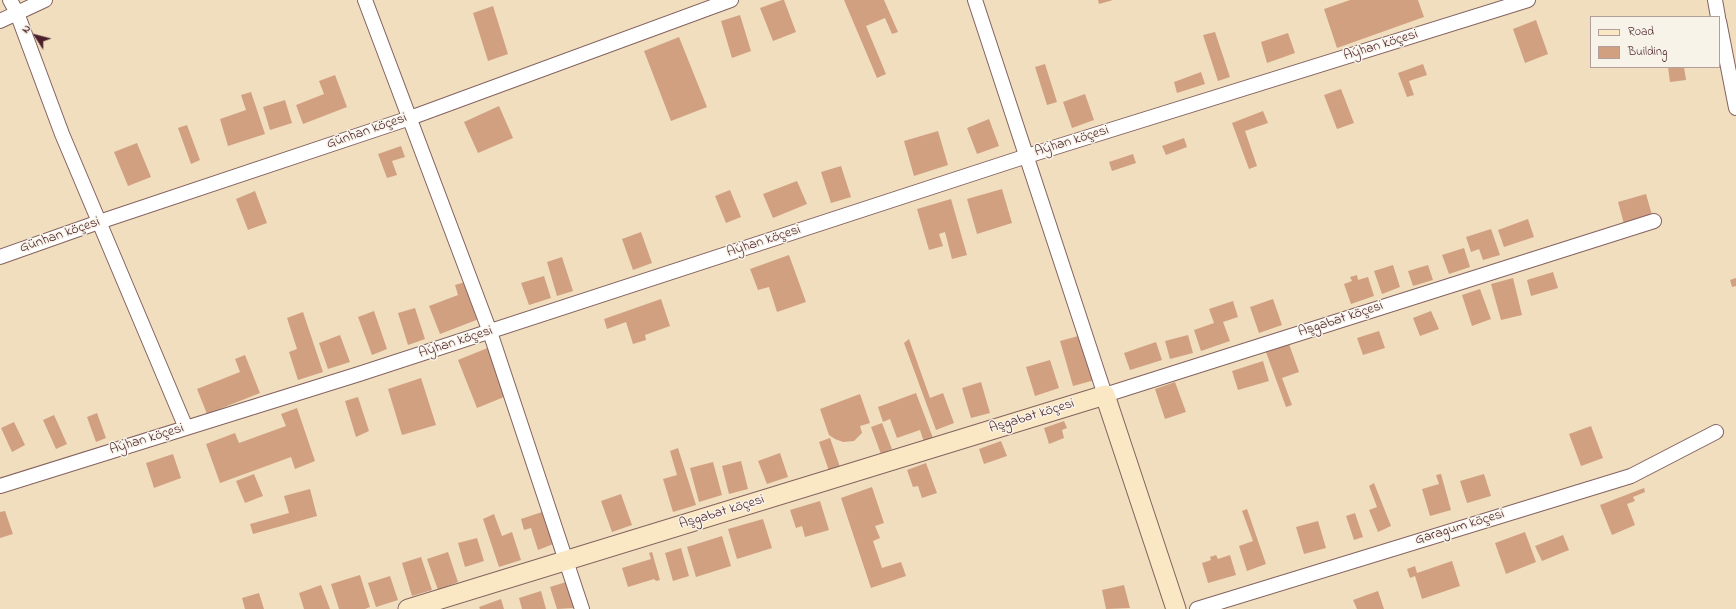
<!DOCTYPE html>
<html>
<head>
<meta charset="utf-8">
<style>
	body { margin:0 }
	#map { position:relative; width:1736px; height:609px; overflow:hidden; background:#f0debf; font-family:"Indie Flower",sans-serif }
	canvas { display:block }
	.legend { position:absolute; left:1590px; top:16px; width:130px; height:52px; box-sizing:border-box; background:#f7f3e8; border:1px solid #b29e9c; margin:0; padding:5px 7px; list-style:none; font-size:12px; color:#4a1f2b }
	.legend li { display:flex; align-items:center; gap:8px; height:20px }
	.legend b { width:20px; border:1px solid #b29e9c }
	.north { position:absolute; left:16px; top:16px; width:40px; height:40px; -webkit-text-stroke:3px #f7f3e8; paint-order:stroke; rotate:306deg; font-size:11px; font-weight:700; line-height:16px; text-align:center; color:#4a1f2b }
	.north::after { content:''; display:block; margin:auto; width:14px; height:18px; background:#4a1f2b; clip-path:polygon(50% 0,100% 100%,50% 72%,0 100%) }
</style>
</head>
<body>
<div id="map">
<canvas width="1736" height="609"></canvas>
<ul class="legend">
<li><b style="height:5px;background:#fae7c3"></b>Road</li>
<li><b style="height:11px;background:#d1a080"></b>Building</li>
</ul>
<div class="north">N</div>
</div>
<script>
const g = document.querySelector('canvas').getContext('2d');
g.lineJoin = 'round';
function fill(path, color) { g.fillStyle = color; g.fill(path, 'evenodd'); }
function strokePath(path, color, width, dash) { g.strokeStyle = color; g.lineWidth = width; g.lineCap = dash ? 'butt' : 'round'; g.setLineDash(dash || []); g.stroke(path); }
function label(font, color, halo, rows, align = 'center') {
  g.font = font + ' "Indie Flower",sans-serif'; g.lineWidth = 3; g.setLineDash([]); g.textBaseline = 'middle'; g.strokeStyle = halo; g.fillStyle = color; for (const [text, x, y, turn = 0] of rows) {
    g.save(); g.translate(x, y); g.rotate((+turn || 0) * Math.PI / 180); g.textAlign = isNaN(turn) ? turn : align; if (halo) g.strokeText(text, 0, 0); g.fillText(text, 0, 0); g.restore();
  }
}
fill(new Path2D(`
	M782,0H784L796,32L773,41L760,8Z
	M844,0H884L898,32L892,34L885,18L866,26L886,74L877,78Z
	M1098,0H1113L1099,4Z
	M1350,0H1418L1424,17L1337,48L1324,9Z
	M493,6L508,54L488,61L473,13Z
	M740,15L751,51L732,58L721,21Z
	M1536,20L1548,54L1525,63L1513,29Z
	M1215,32L1230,77L1218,81L1203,35Z
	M1288,33L1295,53L1267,63L1261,42Z
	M679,37L707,107L671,121L644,51Z
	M1045,64L1057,102L1047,105L1035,67Z
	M1423,64L1427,75L1409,81L1414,95L1407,97L1398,73Z
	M1668,67H1684L1686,80L1670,82Z
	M1201,72L1205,84L1177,93L1174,82Z
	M335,75L347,107L303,124L296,105L324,94L319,81Z
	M1341,89L1354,123L1337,129L1324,95Z
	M251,92L265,134L228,146L220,119L246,110L241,95Z
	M1085,94L1094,120L1072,128L1063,102Z
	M285,100L292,123L270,130L263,107Z
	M499,106L513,138L478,153L464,122Z
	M1263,111L1268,123L1245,131L1257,166L1249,169L1232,123Z
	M989,119L999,146L977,154L967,128Z
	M187,125L200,160L191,164L178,128Z
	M938,131L948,165L914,176L904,141Z
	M1184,138L1187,147L1166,155L1162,146Z
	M137,143L151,177L128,186L114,152Z
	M401,146L405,157L392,161L397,175L387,178L378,154Z
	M1133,154L1136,163L1112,171L1109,162Z
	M841,166L851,197L831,203L821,172Z
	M797,181L807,204L773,218L763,194Z
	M1002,189L1012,223L977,234L967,199Z
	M730,190L741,217L726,223L715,196Z
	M255,191L267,223L248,230L236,199Z
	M1646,194L1652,215L1624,224L1618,202Z
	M951,199L967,255L952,259L945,232L939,234L943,246L929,250L917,209Z
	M1528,219L1534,237L1504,247L1498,230Z
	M1491,229L1500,255L1483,260L1479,249L1471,252L1466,237Z
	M641,232L652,263L633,270L622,239Z
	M1464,248L1470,267L1449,274L1442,255Z
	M789,255L806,302L777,312L769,287L758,290L750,269Z
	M562,257L573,291L557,296L547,262Z
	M1393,265L1400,287L1382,294L1374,271Z
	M1428,265L1433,280L1413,286L1408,271Z
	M1553,272L1558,288L1531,296L1527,280Z
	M1357,275L1358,280L1368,277L1374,296L1351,304L1344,284L1352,281L1350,277Z
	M544,276L551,298L529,305L521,283Z
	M1513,278L1522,315L1501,320L1491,284Z
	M1736,278V286L1732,287L1730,280Z
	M465,282L479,319L440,334L429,306L458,295L455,285Z
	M1480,289L1491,319L1472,326L1462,295Z
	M661,299L670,326L645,335L646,340L633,344L626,322L607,329L604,319Z
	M1273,299L1282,325L1259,333L1250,307Z
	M1233,301L1238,317L1223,322L1230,341L1201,351L1194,330L1214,323L1209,309Z
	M415,308L425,339L408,345L398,313Z
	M374,311L387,349L372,355L358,317Z
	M1431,311L1439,329L1420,336L1413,318Z
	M303,312L323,372L298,380L289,352L297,349L287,318Z
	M1379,331L1385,348L1363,355L1357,338Z
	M340,335L350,362L328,369L319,343Z
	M1082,335L1095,380L1073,386L1060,341Z
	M1188,335L1193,353L1170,359L1165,341Z
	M909,339L930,398L943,393L954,423L936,430L904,343Z
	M1156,342L1162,360L1130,370L1124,353Z
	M1289,344L1299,372L1282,378L1292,405L1286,407L1266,352Z
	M490,347L509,395L477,408L458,360Z
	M245,355L260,393L207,414L197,389L240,372L235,359Z
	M1050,360L1059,388L1035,396L1026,367Z
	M1263,361L1269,381L1238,390L1232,371Z
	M421,378L436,425L402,435L388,389Z
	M981,382L990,413L971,418L962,388Z
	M1175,382L1186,412L1165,419L1155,389Z
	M916,393L933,438L924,442L920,430L897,438L890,419L883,422L878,407Z
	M860,394L870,423L860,426L862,433L854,441L843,442L835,439L829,435L820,409Z
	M358,397L369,431L356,437L345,401Z
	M297,408L315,461L295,469L291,457L220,483L206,444L235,433L239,443L286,426L281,414Z
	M97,413L106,438L96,442L87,417Z
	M54,415L67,444L56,449L43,420Z
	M1064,421L1067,428L1062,430L1064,438L1049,444L1044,428Z
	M14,422L25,445L12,452L1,428Z
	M882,423L892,449L881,454L871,427Z
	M1591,426L1603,458L1581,466L1569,434Z
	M830,438L840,467L829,471L819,442Z
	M1001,441L1007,456L984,464L979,449Z
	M678,448L696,505L673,512L663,479L677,475L670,451Z
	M780,453L788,477L767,484L758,461Z
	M173,454L181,478L154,488L146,463Z
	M741,461L748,489L729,494L722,466Z
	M713,462L722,495L699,502L690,468Z
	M926,463L937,493L922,498L918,486L913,487L907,470Z
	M254,474L263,496L245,503L236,481Z
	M1441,474L1451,510L1430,516L1422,489L1439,484L1436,475Z
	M1484,474L1491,496L1467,503L1460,481Z
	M1374,483L1391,526L1378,532L1369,510L1377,507L1369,486Z
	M872,487L884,523L875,526L880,538L873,541L882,568L901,562L906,576L871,588L841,498Z
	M1644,488L1645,492L1633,497L1635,501L1627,504L1635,525L1612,535L1600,505Z
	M310,489L317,516L253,534L250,524L289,513L284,496Z
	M621,494L632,525L612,532L601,501Z
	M820,501L829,530L805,537L802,526L796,528L790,510Z
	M1247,509L1266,564L1247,571L1239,546L1253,541L1242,511Z
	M5,511L13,534L0,538V512Z
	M545,511L556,543L538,550L531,528L524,530L521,519Z
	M1355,513L1363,537L1354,540L1346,516Z
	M494,514L502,536L512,532L521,560L499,567L483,519Z
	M763,519L772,548L737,559L728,529Z
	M1318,521L1326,548L1304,554L1296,527Z
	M1525,532L1536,562L1506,574L1495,543Z
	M1563,535L1569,550L1542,561L1535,546Z
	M722,536L731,566L696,577L687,547Z
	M477,538L484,561L465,567L458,543Z
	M681,548L689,576L673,581L665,553Z
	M448,552L458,582L438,590L427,559Z
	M652,552L660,580L656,581L654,579L628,587L622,568L651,559L649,553Z
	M1216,555L1218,559L1230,555L1236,575L1208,583L1202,563L1211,560L1210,557Z
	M421,557L432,590L412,596L402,563Z
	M1452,561L1460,586L1422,599L1415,576L1410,578L1407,569L1415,566L1417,573Z
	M360,575L370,607L365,609H339L331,584Z
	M390,576L398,600L376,607L368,583Z
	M566,582L574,608L557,609L550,587Z
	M321,585L330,609H304L299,593Z
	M1124,585L1130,608L1106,609L1102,590Z
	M541,591L546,609H522L519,598Z
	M1378,591L1384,609H1357L1353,600Z
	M259,593L264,609H245L242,598Z
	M501,599L504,609H480L479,607Z`), '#d1a080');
const street = new Path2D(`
	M10,0L17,13L62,134L186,428
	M365,0L490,332L582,609
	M975,0L1105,395L1654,221
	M1715,0L1718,17
	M0,21L45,0
	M1719,21L1736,108
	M0,257L99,222L410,118L731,0
	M0,486L359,374L1027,156L1528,0
	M1197,609L1631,476L1716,432`);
const secondary = new Path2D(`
	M408,609L1105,395L1176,609`);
strokePath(street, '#84625f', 16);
strokePath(secondary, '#84625f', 21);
strokePath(street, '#fff', 14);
strokePath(secondary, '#fae7c3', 19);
label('14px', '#4a1f2b', '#f7f3e8', [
	["Aýhan köçesi",1381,46,-17],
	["Günhan köçesi",367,132,-19],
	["Aýhan köçesi",1072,142,-17],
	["Günhan köçesi",60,236,-19],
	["Aýhan köçesi",764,242,-18],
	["Aşgabat köçesi",1341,320,-18],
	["Aýhan köçesi",456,343,-18],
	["Aşgabat köçesi",1032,417,-17],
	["Aýhan köçesi",147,440,-17],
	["Aşgabat köçesi",722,513,-17],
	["Garagum köçesi",1460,528,-17]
]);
</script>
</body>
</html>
